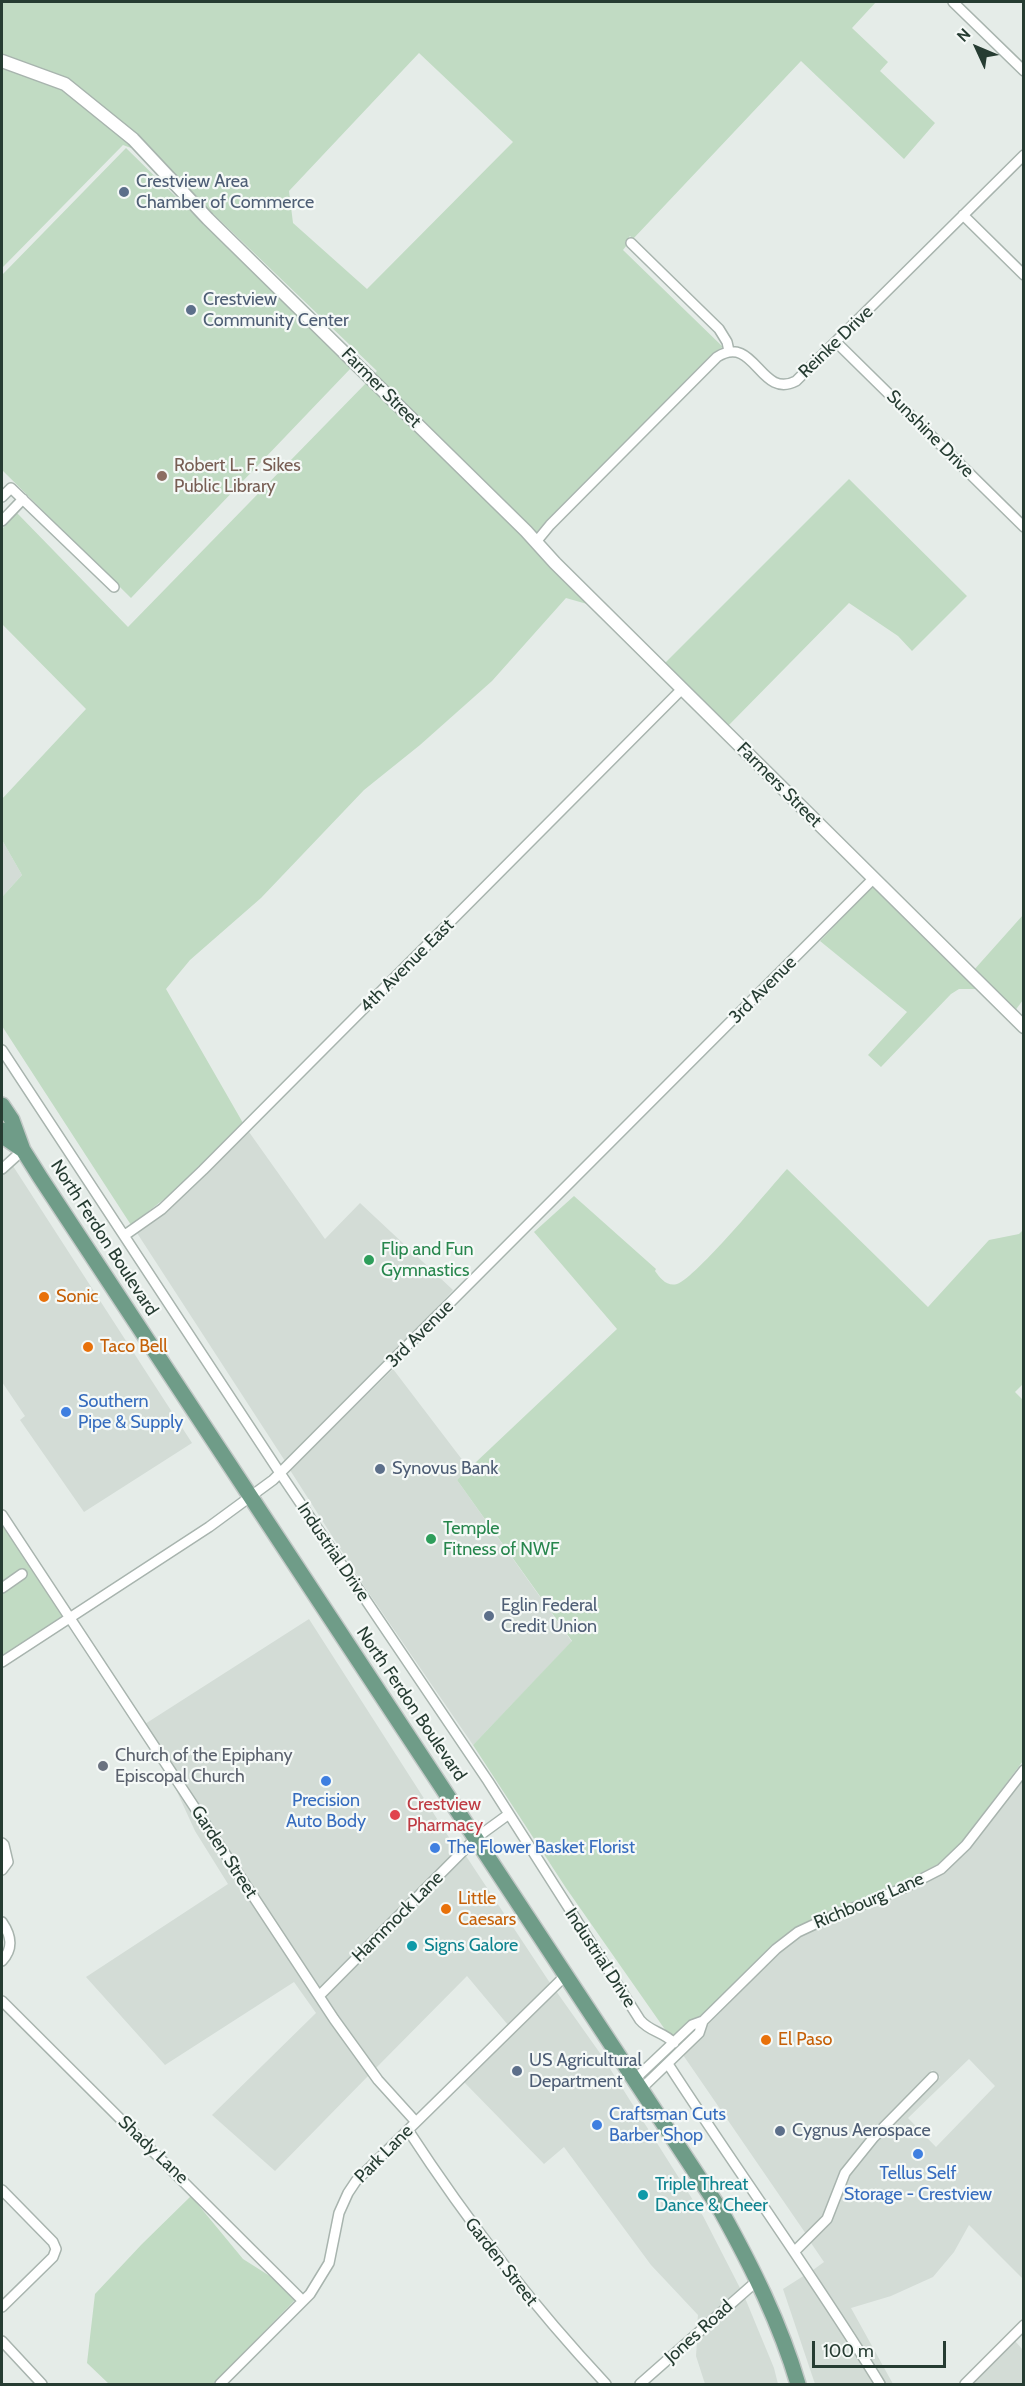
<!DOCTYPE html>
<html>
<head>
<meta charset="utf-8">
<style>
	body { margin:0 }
	#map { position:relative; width:1025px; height:2386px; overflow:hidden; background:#e5ece8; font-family:Cabin,sans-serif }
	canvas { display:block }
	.frame { position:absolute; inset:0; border:3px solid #263c32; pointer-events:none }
	.north { position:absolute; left:947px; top:18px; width:60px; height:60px; -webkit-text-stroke:4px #f5f9f7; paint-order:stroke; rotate:314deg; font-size:16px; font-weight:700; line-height:24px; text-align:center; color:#263c32 }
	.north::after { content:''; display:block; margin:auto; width:21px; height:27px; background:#263c32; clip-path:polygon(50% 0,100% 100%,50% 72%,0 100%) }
	.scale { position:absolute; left:812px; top:2341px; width:134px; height:27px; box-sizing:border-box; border:3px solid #263c32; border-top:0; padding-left:8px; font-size:18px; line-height:21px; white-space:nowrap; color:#263c32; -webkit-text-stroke:4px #f5f9f7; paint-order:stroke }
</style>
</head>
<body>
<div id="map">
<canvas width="1025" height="2386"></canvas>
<div class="frame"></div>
<div class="north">N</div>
<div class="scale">100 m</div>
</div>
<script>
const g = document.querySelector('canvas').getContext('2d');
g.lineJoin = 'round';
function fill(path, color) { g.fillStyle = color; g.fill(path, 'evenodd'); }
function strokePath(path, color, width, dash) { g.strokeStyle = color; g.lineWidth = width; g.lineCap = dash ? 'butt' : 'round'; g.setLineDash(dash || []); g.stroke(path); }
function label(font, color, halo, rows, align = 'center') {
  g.font = font + ' Cabin,sans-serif'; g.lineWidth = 4.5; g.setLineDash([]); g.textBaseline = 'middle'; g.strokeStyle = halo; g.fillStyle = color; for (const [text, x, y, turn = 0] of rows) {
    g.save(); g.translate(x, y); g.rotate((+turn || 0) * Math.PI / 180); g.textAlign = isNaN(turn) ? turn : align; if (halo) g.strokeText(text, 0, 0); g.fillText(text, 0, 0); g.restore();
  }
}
fill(new Path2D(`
	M2,840L22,875L2,897Z
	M249,1132L325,1239L360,1203L453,1290L409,1338L285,1461L137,1233L168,1211Z
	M13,1166L192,1443L84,1512L20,1420L25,1416L2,1382V1176Z
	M393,1369L470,1470L457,1480L572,1642L473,1745L364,1586L290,1470Z
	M309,1619L450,1839L460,1848L320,1988L145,1724Z
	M1023,1780V2279L969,2225L954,2252L933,2277L891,2296L851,2308L893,2384H886L813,2270L824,2262L811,2243L831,2222L849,2176L878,2141L940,2077L932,2070L870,2134L840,2171L823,2216L806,2234L681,2052L779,1953L801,1936L832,1921L907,1892L944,1873L970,1849ZM969,2059L995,2086L936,2147L908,2118Z
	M173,1783L330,2022L369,2075L275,2171L212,2115L316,2013L294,1982L165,2065L86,1977L228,1884L195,1831Z
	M466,1856L550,1983L508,2025L467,1976L375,2069L325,1997Z
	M556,1991L602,2056L703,2216L740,2288L697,2326L698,2315L651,2265L564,2147L544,2164L464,2082Z
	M805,2275L845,2336L875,2384H815L783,2289Z
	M745,2298L774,2368L778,2384H705L696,2356L697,2341Z
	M1015,2341L1023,2350V2384H972Z`), '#d3dcd6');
fill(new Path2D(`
	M2,2H876L852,28L888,62L880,71L935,123L904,159L801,61L633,239L630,236L625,242L627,245L623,250L723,347L713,353L546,521L535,534L374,374L377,371L178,180L66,80L2,56ZM419,53L513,142L367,289L293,223L289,191Z
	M2,66L63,88L133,146L131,148L123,145L2,268Z
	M126,148L351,368L131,598L2,470V275Z
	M368,381L588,602L587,604L566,598L492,681L420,745L364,790L261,898L190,960L166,989L243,1123L173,1192L131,1225L2,1026V897L22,875L2,840V799L86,709L2,624V529L17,513L128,627Z
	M849,479L967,596L912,651L898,636L849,603L727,727L664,664Z
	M874,885L979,989H959L951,994L881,1067L868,1055L907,1012L820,941Z
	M1023,915V1000L1014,1012L973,971Z
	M787,1169L928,1307L989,1240L1019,1234L1023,1230V1384L1015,1392L1024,1401L1023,1761L962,1842L938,1864L902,1883L827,1912L795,1928L772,1945L698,2020L673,2041L566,1888L473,1745L572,1641L457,1480L617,1329L534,1232L574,1196L656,1269L655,1271C660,1278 667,1287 677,1284C696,1278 769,1189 787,1169Z
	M2,1523L63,1617L2,1656Z
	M191,2196L243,2259L273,2278L295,2300L213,2384H109L87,2363L95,2294L142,2244Z`), '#c1dbc3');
const minor = new Path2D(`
	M953,2L1024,71
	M963,215L1024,275
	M631,243L719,329L727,342L729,351
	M836,342L1024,527
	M2,497L11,488L114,587
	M2,521L23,499
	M536,542L550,525L717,357C755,333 760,400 796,381L1024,155
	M2,1050L280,1473L488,1781L640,2020C650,2032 664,2032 674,2043
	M2,1169L23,1150
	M125,1235L162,1209L203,1170L682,689
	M2,1515L334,2019L378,2080L416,2122
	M2,1588L22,1574
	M2,1662L209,1527L273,1480L873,879
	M2,1843L4,1845L8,1862L2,1870
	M2,1922C11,1935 14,1948 2,1961
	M319,1996L476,1838L509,1814
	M2,2001L303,2301
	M668,2064C738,2172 813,2275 880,2384
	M635,2079L692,2025L703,2021L776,1949L798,1932L830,1917L904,1888L941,1869L966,1845L1024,1770
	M641,2089L699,2033L703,2021
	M408,2130C468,2222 530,2303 606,2384
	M2,2190L53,2242L56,2249L53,2257L2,2307
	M795,2251L827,2219L845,2173L874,2137L933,2077
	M2,2341L42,2384
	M220,2384L310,2294L329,2263L339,2213L348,2193L356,2181L566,1975
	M640,2384L758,2280
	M965,2384L1024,2325`);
const tertiary = new Path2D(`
	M2,61L65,84L133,139L208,219L526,531L555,563L1024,1027`);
const primary = new Path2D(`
	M2,1105L12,1120L23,1150L40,1177L721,2211C752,2267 780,2323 798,2384
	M2,1130L7,1139L23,1150`);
strokePath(minor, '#a8b4ae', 12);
strokePath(tertiary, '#a8b4ae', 15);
strokePath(primary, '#c2c8c6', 18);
strokePath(minor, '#fff', 9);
strokePath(tertiary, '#fff', 12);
strokePath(primary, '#6f9c88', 15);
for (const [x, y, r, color] of [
	[124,192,6,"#5c6f8a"],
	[191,310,6,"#5c6f8a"],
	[162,476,6,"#8d6e63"],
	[369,1260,6,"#2e9e5b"],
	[44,1297,6,"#e8710a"],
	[88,1347,6,"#e8710a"],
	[66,1412,6,"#3f7fe0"],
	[380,1469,6,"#5c6f8a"],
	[431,1539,6,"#2e9e5b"],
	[489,1616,6,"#5c6f8a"],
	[103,1766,6,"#6b7280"],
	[326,1781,6,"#3f7fe0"],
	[395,1815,6,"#e0444e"],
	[435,1848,6,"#3f7fe0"],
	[446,1909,6,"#e8710a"],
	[412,1946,6,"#0f9aa8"],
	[766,2040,6,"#e8710a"],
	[517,2071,6,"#5c6f8a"],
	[597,2125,6,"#3f7fe0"],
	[780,2131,6,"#5c6f8a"],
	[918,2154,6,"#3f7fe0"],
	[643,2195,6,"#0f9aa8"]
]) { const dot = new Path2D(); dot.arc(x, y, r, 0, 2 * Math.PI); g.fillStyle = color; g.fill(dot); strokePath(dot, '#f5f9f7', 2); }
label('18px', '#4e5e75', '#f5f9f7', [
	["Crestview Area",136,182],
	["Chamber of Commerce",136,203],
	["Crestview",203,300],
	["Community Center",203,321],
	["Synovus Bank",392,1469],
	["Eglin Federal",501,1606],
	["Credit Union",501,1627],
	["US Agricultural",529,2061],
	["Department",529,2082],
	["Cygnus Aerospace",792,2131]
], 'left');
label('18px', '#263c32', '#f5f9f7', [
	["Reinke Drive",836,342,-44],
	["Farmer Street",381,388,45],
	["Sunshine Drive",930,434,45],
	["Farmers Street",779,785,45],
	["4th Avenue East",407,966,-45],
	["3rd Avenue",763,990,-45],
	["North Ferdon Boulevard",104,1238,57],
	["3rd Avenue",420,1334,-45],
	["Industrial Drive",333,1552,56],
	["North Ferdon Boulevard",411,1704,56],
	["Garden Street",224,1852,57],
	["Richbourg Lane",869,1901,-23],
	["Hammock Lane",398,1917,-45],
	["Industrial Drive",600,1958,57],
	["Shady Lane",153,2150,44],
	["Park Lane",384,2154,-45],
	["Garden Street",501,2262,52],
	["Jones Road",699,2332,-42]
]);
label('18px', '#785e54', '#f5f9f7', [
	["Robert L. F. Sikes",174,466],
	["Public Library",174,487]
], 'left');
label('18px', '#27864d', '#f5f9f7', [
	["Flip and Fun",381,1250],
	["Gymnastics",381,1271],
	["Temple",443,1529],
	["Fitness of NWF",443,1550]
], 'left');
label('18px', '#c56008', '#f5f9f7', [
	["Sonic",56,1297],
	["Taco Bell",100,1347],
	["Little",458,1899],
	["Caesars",458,1920],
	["El Paso",778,2040]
], 'left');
label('18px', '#366cbe', '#f5f9f7', [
	["Southern",78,1402],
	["Pipe & Supply",78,1423],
	["Precision",326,1801,"center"],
	["Auto Body",326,1822,"center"],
	["The Flower Basket Florist",447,1848],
	["Craftsman Cuts",609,2115],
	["Barber Shop",609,2136],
	["Tellus Self",918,2174,"center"],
	["Storage - Crestview",918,2195,"center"]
], 'left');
label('18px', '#5b616d', '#f5f9f7', [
	["Church of the Epiphany",115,1756],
	["Episcopal Church",115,1777]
], 'left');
label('18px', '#be3a42', '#f5f9f7', [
	["Crestview",407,1805],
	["Pharmacy",407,1826]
], 'left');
label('18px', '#0d838f', '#f5f9f7', [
	["Signs Galore",424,1946],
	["Triple Threat",655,2185],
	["Dance & Cheer",655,2206]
], 'left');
</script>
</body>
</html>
